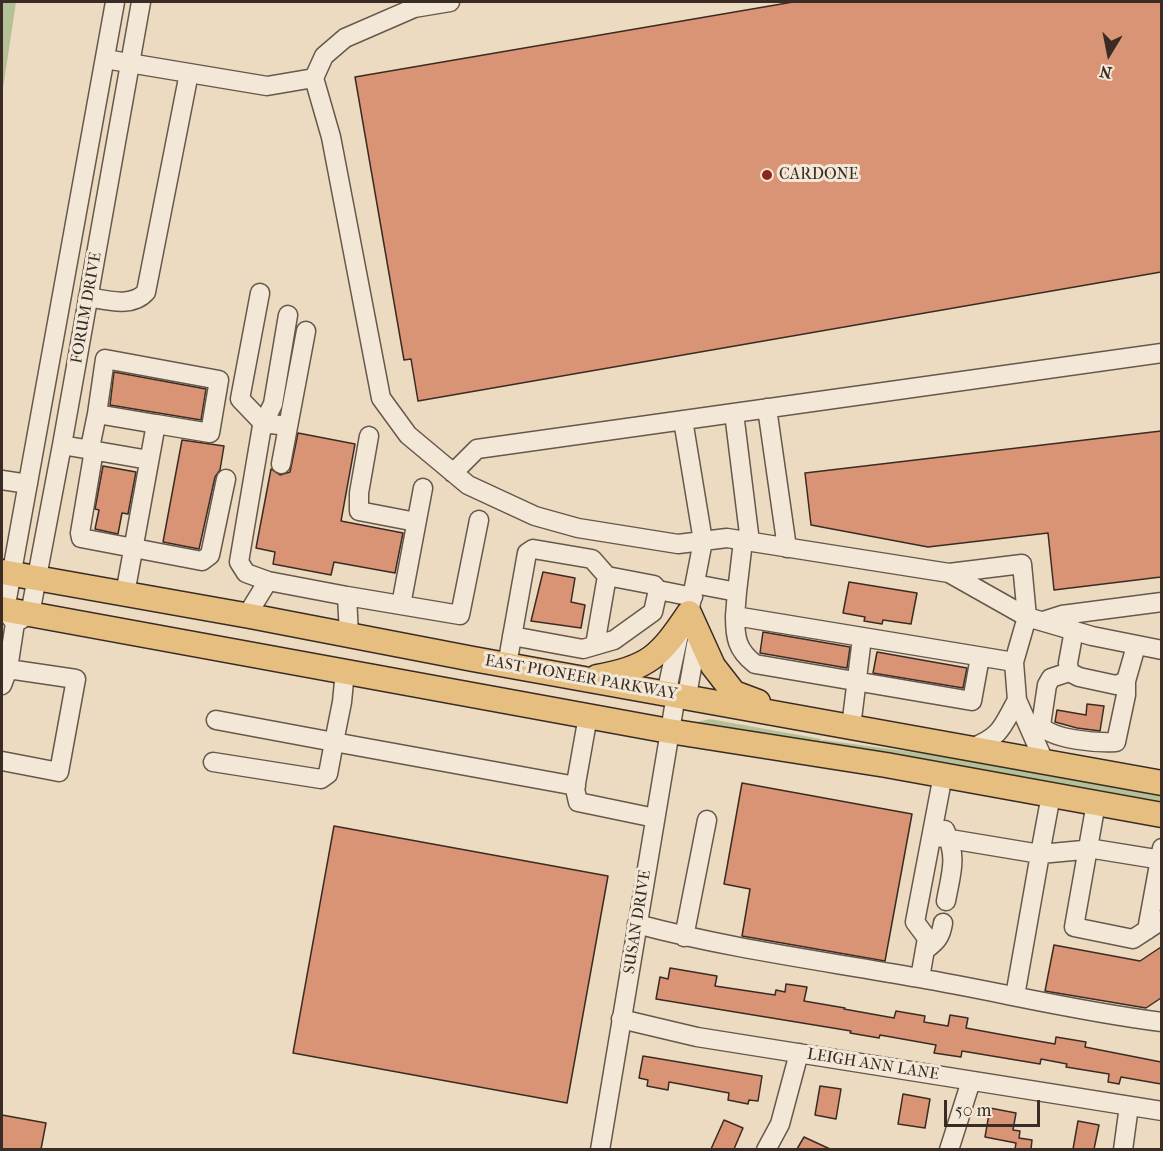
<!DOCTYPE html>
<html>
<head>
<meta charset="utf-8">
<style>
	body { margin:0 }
	#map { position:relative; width:1163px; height:1151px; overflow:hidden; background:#ecdbc1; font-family:"IM FELL French Canon",serif }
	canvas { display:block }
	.frame { position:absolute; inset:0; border:3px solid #3a2c24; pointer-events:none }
	.north { position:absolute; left:1079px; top:24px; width:60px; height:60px; -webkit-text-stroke:4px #f3e8d7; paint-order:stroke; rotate:190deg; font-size:16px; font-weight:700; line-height:24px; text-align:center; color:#3a2c24 }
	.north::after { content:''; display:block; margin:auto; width:21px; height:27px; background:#3a2c24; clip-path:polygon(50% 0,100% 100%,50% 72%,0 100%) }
	.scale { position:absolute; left:944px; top:1100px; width:96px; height:27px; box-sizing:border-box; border:3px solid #3a2c24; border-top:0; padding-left:8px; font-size:18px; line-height:21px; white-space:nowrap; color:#3a2c24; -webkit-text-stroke:4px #f3e8d7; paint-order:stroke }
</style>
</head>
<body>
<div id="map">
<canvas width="1163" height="1151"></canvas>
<div class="frame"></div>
<div class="north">N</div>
<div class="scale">50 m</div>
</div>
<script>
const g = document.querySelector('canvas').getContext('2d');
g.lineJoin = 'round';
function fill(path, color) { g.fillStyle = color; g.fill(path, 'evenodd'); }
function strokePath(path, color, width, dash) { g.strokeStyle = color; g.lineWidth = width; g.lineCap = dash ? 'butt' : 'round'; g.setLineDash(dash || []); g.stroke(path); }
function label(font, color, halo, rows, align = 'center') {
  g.font = font + ' "IM FELL French Canon",serif'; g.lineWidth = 6; g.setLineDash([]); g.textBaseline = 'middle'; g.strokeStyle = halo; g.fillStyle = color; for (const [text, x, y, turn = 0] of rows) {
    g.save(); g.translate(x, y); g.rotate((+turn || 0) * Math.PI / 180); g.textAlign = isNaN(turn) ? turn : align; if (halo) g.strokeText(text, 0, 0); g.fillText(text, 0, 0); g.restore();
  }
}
fill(new Path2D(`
	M2,2H16L2,95Z
	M710,719L821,739L820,742L823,740L987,762L1161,794V810L708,727L697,722Z`), '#b4c196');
const building = new Path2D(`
	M793,2H1161V272L418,401L411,359L404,360L355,77Z
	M114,372L206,389L201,420L110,405Z
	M1161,431V577L1054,590L1048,533L928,547L811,525L805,473Z
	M298,433L355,444L341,521L403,533L395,573L334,562L331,575L273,564L275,552L256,548L271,469L280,475L290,472Z
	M182,440L224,446L220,470L215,477L199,549L163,542Z
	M103,466L136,472L128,514L122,513L118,534L95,529L99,510L95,509Z
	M543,572L575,578L571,602L585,605L581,628L531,621Z
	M849,582L917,593L911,624L883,620L882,624L864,621L865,617L843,613Z
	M763,632L850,647L847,668L760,653Z
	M877,652L967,668L963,688L873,673Z
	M1087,704L1104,706L1100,731L1077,728L1055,722L1057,710L1086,715Z
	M742,783L912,814L885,961L742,936L750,889L724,884Z
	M334,826L608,876L567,1103L293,1053Z
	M1054,945L1140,961L1161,947V998L1146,1008L1045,991Z
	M670,968L717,976L715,986L775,995L776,990L785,992L786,984L807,987L804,1001L845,1008L844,1009L894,1018L896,1011L925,1016L924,1022L948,1026L950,1015L968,1018L966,1028L1004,1035L1055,1044L1056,1037L1086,1042L1085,1047L1161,1062V1084L1121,1077L1119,1084L1108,1082L1109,1074L1066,1067L1067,1064L1041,1059L1040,1064L962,1051L961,1057L934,1053L936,1045L880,1035L879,1038L850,1033L851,1031L656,999L660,977L668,979Z
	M643,1056L762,1076L758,1101L749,1100L748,1104L728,1100L729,1093L669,1082L668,1090L647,1086L648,1080L639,1078Z
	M820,1086L841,1089L836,1119L815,1115Z
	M903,1094L930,1099L925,1128L898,1124Z
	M990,1108L1016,1113L1013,1130L1020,1131L1019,1138L1032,1140L1031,1149H1015L1016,1143L985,1137Z
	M2,1115L46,1123L41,1149H2Z
	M724,1120L743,1128L734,1149H711Z
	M1078,1121L1099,1125L1094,1149H1073Z
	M804,1137L830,1149H797Z`);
fill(building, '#d99476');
strokePath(building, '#3a2c24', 1.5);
const minor = new Path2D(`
	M115,2L5,610L15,623L30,614L62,445L141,2
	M450,2L414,8L345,38L324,56L314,78L331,137L381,398L408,435L468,485L535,516L578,528L678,544L727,538L949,573L1027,617L1092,636L1162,650
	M105,59L267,86L314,78
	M260,293L240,399L263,423L287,426
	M88,297C106,300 132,308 146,292L189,73
	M767,408L787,548
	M734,413L750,542
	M97,414L91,443L94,450L80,533L81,538L202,561L210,555L226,479
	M369,436L359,493V511L416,522
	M62,445L149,460
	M281,464L306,331
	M453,473L477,449L1162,353
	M2,480L28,484
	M949,573L1022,564L1027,617L1014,662L1017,700L1044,761
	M268,581L246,573L239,562L262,426L273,404L288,315
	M695,584L737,592L743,541
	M658,590L693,597
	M737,592L735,616L1014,662
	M125,594L156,424L210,433L219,380L105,359L97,414L156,424
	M347,596L460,615L479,520
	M401,605L423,488
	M247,615L268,581L347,596L349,635
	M735,616C735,638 737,650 755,664L972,701L980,657
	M1043,621L1062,615L1162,602
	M1074,630L1068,663L1069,672L1079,677L1116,685L1126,681L1136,646
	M595,645L607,576
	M507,665L527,553L533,549L592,559L607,576L654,585L658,590L653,612L614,640L583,649L512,636
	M345,671L342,702L334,742L576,786
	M1069,672L1051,678L1047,685L1041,725C1051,740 1098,743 1116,742L1126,695V681
	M2,685L8,669L15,623
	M676,695L668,685L679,634L689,613L703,541L683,420
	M676,695L688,690L697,639L695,632
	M588,716L575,789L578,802L655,818
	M851,727L862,638
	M971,748C1001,737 1002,727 1017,700
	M2,761L59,772L76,679L8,669
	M213,762L321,779L328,774L334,742L216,720
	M1096,803L1074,927L1133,939L1162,920
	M945,830C958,858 951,873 946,901
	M932,836L1040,854L1051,795
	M637,924C730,949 825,961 919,978C1000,992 1080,1012 1162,1022
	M1147,930L1162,848
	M684,937L707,820
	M925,950C936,942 941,937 943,923
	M920,978L927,938L915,922L943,775
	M1015,996L1040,854L1094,849L1162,860
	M621,1019L697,1037L1162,1111
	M600,1150L676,695
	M766,1150L780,1124L799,1053
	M949,1150L971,1081
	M1123,1150L1129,1106`);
const major = new Path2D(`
	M2,572L250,616L473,659L1162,783
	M2,609L669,731L886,765L1162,815
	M597,677C649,668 660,656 689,613L713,666L734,693L758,702`);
strokePath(minor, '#66584b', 21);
strokePath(major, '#3a2c24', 27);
strokePath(minor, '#f3e8d7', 18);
strokePath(major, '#e6be80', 24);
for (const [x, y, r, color] of [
	[767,175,6,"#8f2418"]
]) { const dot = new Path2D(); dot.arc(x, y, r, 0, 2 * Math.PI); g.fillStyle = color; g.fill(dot); strokePath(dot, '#f3e8d7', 2); }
label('16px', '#3a2c24', '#f3e8d7', [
	["CARDONE",779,175]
], 'left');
label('16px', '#3a2c24', '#f3e8d7', [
	["FORUM DRIVE",87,308,-80],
	["EAST PIONEER PARKWAY",581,678,10],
	["SUSAN DRIVE",638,922,-81],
	["LEIGH ANN LANE",873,1065,9]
]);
</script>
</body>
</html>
